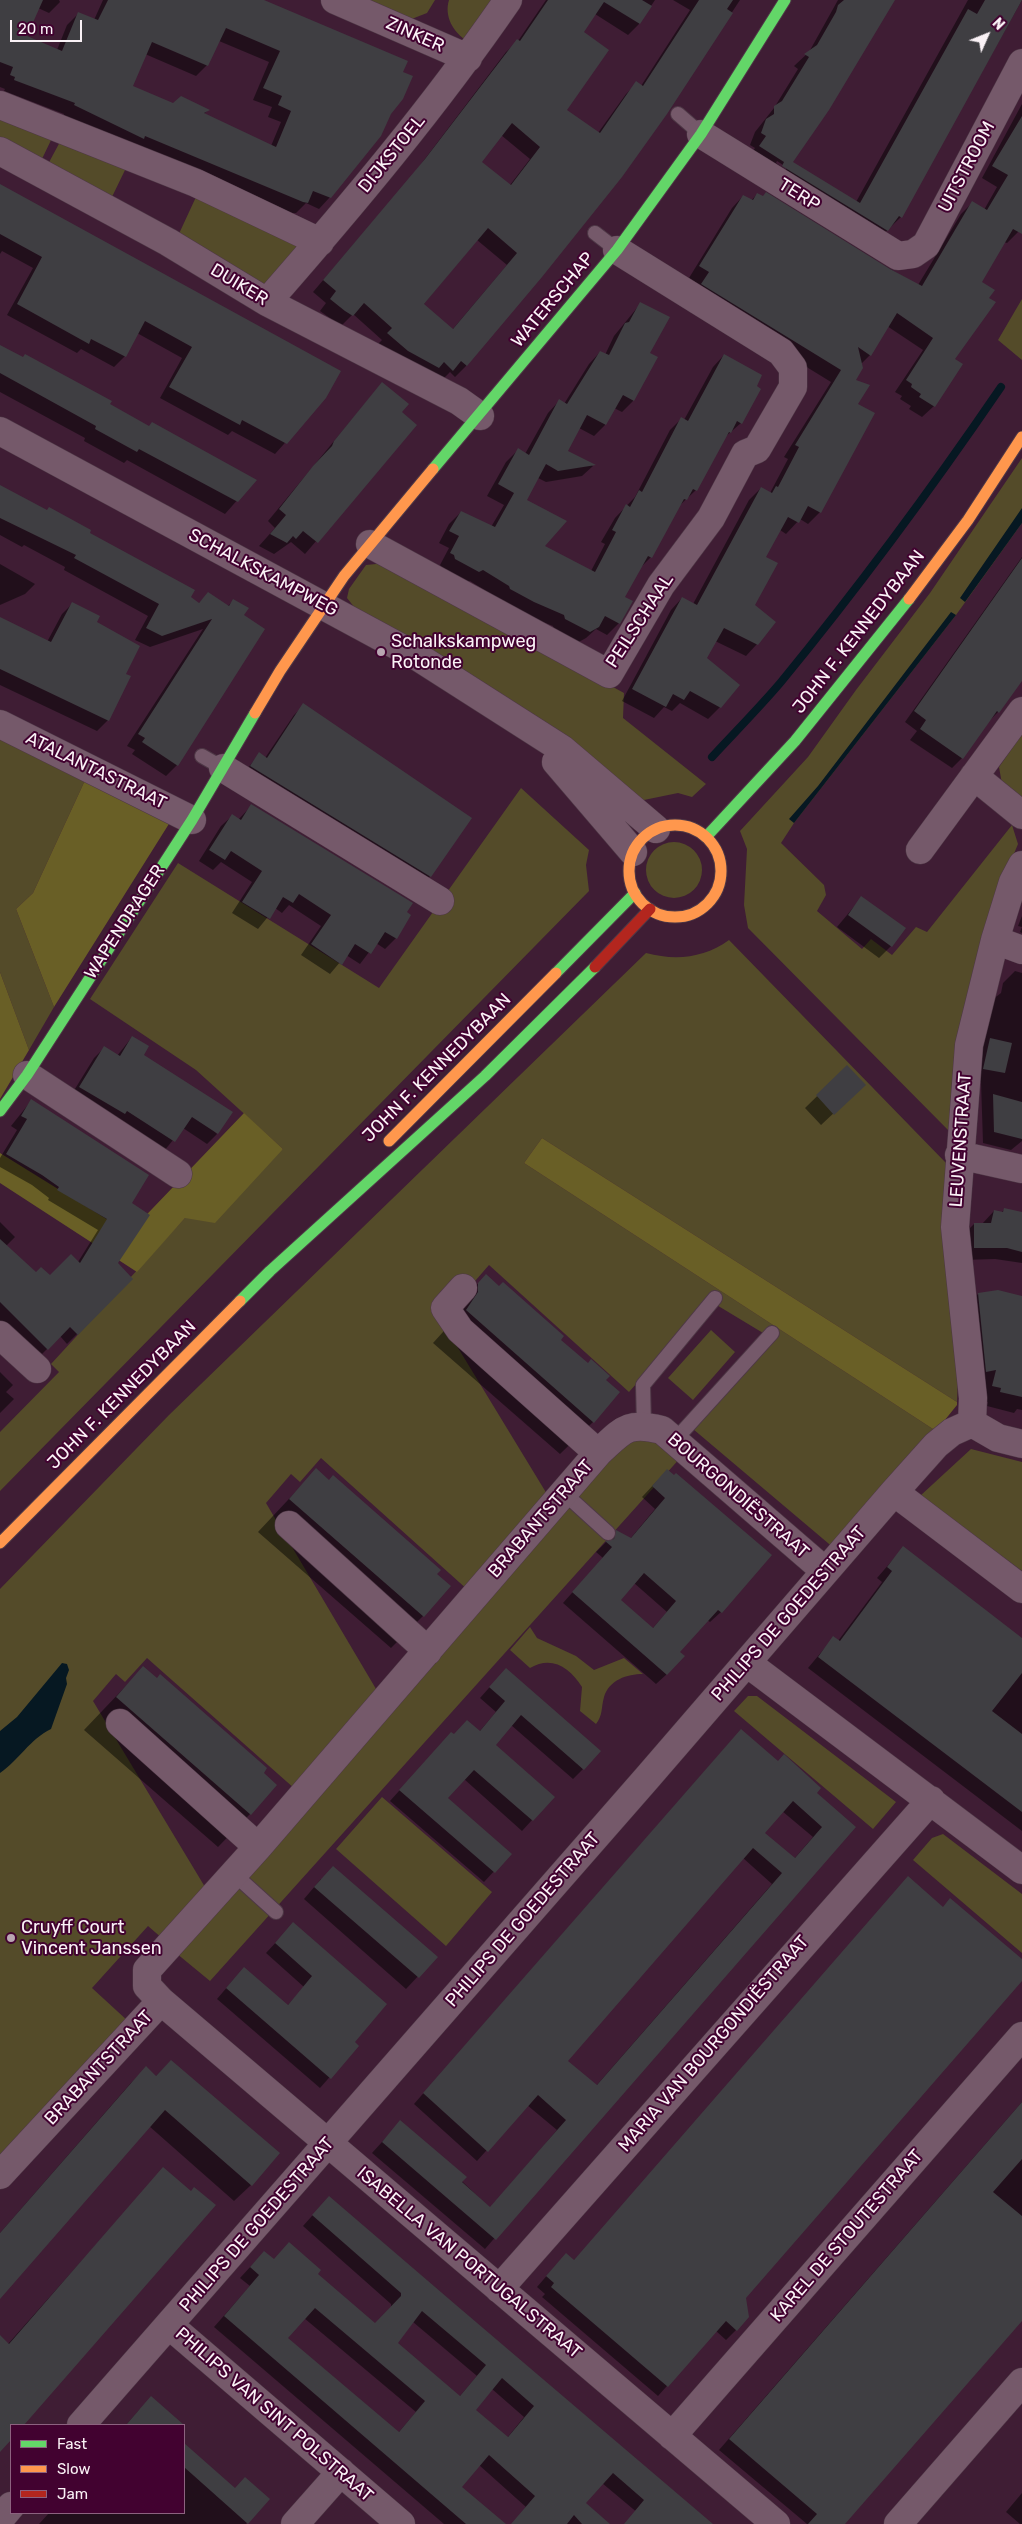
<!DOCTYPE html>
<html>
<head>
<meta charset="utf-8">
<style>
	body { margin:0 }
	#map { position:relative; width:1022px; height:2524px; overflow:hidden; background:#3f1d34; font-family:Rubik,sans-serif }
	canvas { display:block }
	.legend { position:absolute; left:10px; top:2424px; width:175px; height:90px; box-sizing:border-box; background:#420230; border:1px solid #8c627f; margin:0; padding:6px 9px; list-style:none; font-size:15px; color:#faf2f6 }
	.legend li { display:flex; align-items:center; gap:10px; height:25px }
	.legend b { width:25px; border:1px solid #8c627f }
	.north { position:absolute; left:962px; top:10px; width:50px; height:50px; -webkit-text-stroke:4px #420230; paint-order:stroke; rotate:46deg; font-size:14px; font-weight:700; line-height:20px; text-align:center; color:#faf2f6 }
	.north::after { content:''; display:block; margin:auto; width:18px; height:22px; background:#faf2f6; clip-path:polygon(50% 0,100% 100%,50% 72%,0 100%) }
	.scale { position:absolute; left:10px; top:20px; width:72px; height:22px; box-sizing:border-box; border:2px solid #faf2f6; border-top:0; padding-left:6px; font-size:15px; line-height:18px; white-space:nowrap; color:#faf2f6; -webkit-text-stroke:4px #420230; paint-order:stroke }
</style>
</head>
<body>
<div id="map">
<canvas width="1022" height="2524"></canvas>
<ul class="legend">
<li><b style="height:6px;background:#63d668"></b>Fast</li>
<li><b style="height:6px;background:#ff974d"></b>Slow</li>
<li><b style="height:6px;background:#b3261e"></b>Jam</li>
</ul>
<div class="north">N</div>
<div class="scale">20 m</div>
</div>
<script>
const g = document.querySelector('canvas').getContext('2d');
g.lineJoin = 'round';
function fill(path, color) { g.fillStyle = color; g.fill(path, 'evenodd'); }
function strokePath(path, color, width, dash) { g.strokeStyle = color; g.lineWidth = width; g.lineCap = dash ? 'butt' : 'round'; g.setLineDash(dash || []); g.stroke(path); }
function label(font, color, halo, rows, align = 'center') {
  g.font = font + ' Rubik,sans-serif'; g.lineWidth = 4; g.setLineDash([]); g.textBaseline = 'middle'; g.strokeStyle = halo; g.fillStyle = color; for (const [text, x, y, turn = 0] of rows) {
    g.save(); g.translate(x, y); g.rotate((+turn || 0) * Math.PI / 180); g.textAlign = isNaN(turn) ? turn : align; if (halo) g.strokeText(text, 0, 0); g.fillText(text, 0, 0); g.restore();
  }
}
fill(new Path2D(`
	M363,0H435L427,13L409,20Z
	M449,0H499L467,41C453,32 444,16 449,0Z
	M0,111L54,134L40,163L0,141Z
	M61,140L126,168L110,201L47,166Z
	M196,197L301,244L269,288L177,238Z
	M1022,299V360L998,340Z
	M1022,458V523L956,615L794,823L781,843L824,885L826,895L817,911L862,949L871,939L892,955L916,927L927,932L1012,825L1018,844L999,890L950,1132L748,928L744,905L747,849L740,831L808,757L856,690L930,593Z
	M386,563L624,693L623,718L706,784L692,797L678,793L639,801L355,608L347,598L349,589L366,565Z
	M0,733L87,776L33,893L16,909L54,1007L29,1050L0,972Z
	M1022,734V803L1002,784L999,767Z
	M521,788L589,850L586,865L589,891L0,1491V1432L59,1372L51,1364L185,1218L283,1149L196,1070L90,999L178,863L379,988Z
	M646 870a28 28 0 1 1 56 0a28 28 0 1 1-56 0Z
	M729,940L946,1163L958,1377L957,1402L542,1138L524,1163L936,1431L835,1549L693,1429L773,1339L710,1301L629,1392L489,1265L469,1288L435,1310L550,1499L469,1591L321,1458L300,1482L291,1474L266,1503L379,1694L295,1789L147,1658L125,1682L116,1674L93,1701L208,1892L163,1939L148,1926L92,1988L129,2022L0,2162V1589L169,1415L646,953C676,961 704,958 729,940Z
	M711,1330L735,1352L693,1400L668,1378Z
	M644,1432L682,1456L210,1981L176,1953L622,1446Z
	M971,1449L1022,1462V1571L920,1496Z
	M530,1627L537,1638L576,1656L594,1670L624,1658L643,1674C627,1674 609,1680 604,1697C601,1708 603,1715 596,1724L580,1711L582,1687C570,1668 552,1655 530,1668L510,1650Z
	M748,1696H757L896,1802L873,1829L734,1711Z
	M382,1797L492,1892L446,1946L336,1849Z
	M943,1834L1022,1894V1953L913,1860L932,1838Z`), '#544b29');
fill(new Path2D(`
	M87,776L172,819L54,1007L16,909L33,893Z
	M0,972L29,1050L0,1099Z
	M244,1113L283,1149L215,1223L185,1218L137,1272L0,1183V1153L129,1233Z
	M542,1138L957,1402V1405L936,1431L524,1163Z`), '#695f26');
fill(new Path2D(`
	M1022,508V523L965,602L960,598Z
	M951,612L956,615L794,823L789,819L818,786Z
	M62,1663L67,1664L69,1670L66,1678L67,1684L51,1729C30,1739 19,1760 0,1773V1731L17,1717Z`), '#061822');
fill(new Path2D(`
	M0,0H59L60,2L49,13L38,8L26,37L57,50L67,25L79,13L94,20L103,0H261L406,62L330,197L319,209L306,203L296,213H292L63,117L64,114L4,91L5,89L0,87ZM219,41L269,62L253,100L272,107L268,117L281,122L271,146L204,114L208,110L173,104L131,86L145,54L196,76L207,65Z
	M546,0H655L639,24L628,35L595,14L582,32L565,110L598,133L626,94L637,83L641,86L690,10L673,0H740L666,113L564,248L466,366L455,377L450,372L441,381L377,345L382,340L353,314L341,326L320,311L326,303L313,292L415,172L506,52L518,41ZM501,135L530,159L510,185L480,163ZM477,240L507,265L452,330L423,305Z
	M838,0H894L791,162L856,202L968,0H1022L901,217L875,242L748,158L755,148L750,145L755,132L774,108L798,69L794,66L809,52ZM777,161L786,167V170L776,163Z
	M1022,104V228L1007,243L1004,242L981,282L953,359L934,406L922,417L909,409L911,406L900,399L902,396L895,392L923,350L887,326L870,355L861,364L854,381L856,404L820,512L808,524L800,519L786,534L780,530L765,557L753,605L757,644L746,656L715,641L706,658L720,707L708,719L680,703L672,711L664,707L654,718L622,701L671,610L682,598L693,604L749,500L761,488L770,493L788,459L784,457L831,382L691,296L698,284L689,278L732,208L743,196L751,201L757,194L918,285L961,214L972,203L984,210L997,187L982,178Z
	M0,185L325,398L275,454L232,431L228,435L160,398L182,358L137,333L125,356L114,367L81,349L77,353L7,315L33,268L2,251L0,254Z
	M641,303L649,354L656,358L633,401L622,412L614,408L605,425L594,436L579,428L566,451L593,466L582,476L546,482L538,478L525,500L543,547L591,571L605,544L601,542L615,518L635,497L670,430L681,419L684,420L713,367L724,355L741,423L725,437L696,490L679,506L651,557L639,569L623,597L619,623L607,635L596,629L586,638L577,643L554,630L553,626L522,614L470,581L467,583L443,570L440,565L449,548L439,543L449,524L461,512L491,527L504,505L487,496L506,462L518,450L525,454L548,413L559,401L564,404L589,364L600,352L605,355L614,336Z
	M0,346L149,427L255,480L225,514L127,460L124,463L84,441L85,438L0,392Z
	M382,383L401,412L416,425L305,554L291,542L274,554L259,546L275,528L268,521Z
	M0,486L88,534L198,604L208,594L228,606L233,601L243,616L177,765L166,776L132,754L135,750L127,746L203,629L150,647L135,640L148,616L64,570L65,567L24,545L22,547L0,535Z
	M1022,557V679L998,712L988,722L962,758L952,768L910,740L917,731L905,722Z
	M0,564L35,584L25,594L0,605Z
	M72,604L95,623L124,674L108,720L97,731L0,685V619L47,642L62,614Z
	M304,705L430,876L420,886L241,777L259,754L265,758L294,715Z
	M252,805L410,915L396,938L385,949L376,943L360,964L346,955L330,974L301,955L321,926L289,905L282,913L275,908L258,929L232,913L252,882L221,862L213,870L199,861L221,826L232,816L238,820Z
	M862,897L891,946L879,958L837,927Z
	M1022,916V933L1020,932L1022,927L1018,926Z
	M1015,971L1022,973V1141L1011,1150L983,1143L981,1082L972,1079L988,1003L1001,993L1003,983Z
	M132,1037L142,1055L217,1134L207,1144L183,1128L164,1151L70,1097L94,1058L104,1048L117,1056Z
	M847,1067L852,1096L821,1125L805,1108Z
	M31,1101L130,1203L117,1264L132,1279L67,1344L60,1336L37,1359L0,1322V1222L15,1237L6,1246L36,1274L50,1277L78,1262L98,1230L48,1200L49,1198L32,1185L0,1167V1158L17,1130L11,1126Z
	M1005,1209L1022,1213V1263L995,1259L963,1260L962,1236L974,1224H982L994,1211L1001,1213Z
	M486,1276L604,1380L593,1422L560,1454L433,1343L443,1332L453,1308Z
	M978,1294L1022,1297V1410L1017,1409L1014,1413L987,1406L988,1402L979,1400L964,1308Z
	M0,1372L13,1385L6,1392L14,1399L0,1413Z
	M316,1470L435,1575L423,1616L391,1648L258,1532Z
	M674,1477L721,1612L710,1622L707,1620L679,1652L667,1674L656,1684L563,1603L603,1558L596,1552L606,1542L616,1531L630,1539L655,1509L642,1497L657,1481ZM634,1583L667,1612L652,1629L619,1600Z
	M903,1548L1022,1639V1831L808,1668L834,1637L838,1641L882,1582L877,1578Z
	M143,1668L262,1773L250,1814L218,1847L84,1730Z
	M496,1680L583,1769L573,1779L511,1725L494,1745L553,1797L522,1831L464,1779L447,1798L510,1854L484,1882L390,1801L441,1744L453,1736L479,1732L496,1712L480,1698Z
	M731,1741L815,1793L854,1827L485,2249L372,2153L400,2122L490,2208L557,2130L527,2105L477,2161L414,2104ZM782,1811L813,1837L794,1859L763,1833ZM743,1858L772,1884L596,2086L566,2061Z
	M321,1879L436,1957L406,1989L304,1899Z
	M943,1908L1022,1961V1980L744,2298L736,2330L726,2340L716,2331L658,2396L542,2297L545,2294L537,2287L556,2265L573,2261Z
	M293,1924L353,2042L357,2046L320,2088L217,1999L234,1979L287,2006L304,1987L266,1953Z
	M171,2061L251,2185L234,2201L149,2126L0,2297V2233L130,2084L146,2068L155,2077Z
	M1022,2102V2319L843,2524H807L719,2450Z
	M163,2169L190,2192L214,2205L22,2425H11V2437L0,2450V2337L8,2344Z
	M319,2208L711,2524H651L602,2483L585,2503L609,2524H512L526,2507L479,2465L461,2487L504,2524H444L214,2327L250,2286L240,2278L264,2252L273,2260L316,2274L375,2324L391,2307V2304L303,2226ZM304,2318L416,2412L398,2433L287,2338ZM413,2322L477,2376L459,2397L396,2343ZM492,2389L524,2417L507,2438L474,2410Z
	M140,2409L181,2424L126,2425Z
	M184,2444L235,2489L268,2499L246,2524H39L49,2513H184Z
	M1022,2493V2524H1020L1006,2512Z`), '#0007');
strokePath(new Path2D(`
	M712,757C735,732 759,708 781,682C859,587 932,488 1001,387`), '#061822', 8);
fill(new Path2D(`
	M0,0H43L27,36L62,51L78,12L98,20L108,0H264L408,61L403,72L413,76L403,99L391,114L381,136L331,198L313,191L308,203L303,202L145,136L144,139L74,105L75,103L14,80L15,77L10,75L13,67L0,62ZM226,28L280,51L263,88L282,96L278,105L291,111L276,147L204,113L210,110L181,96L173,103L133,86L152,42L208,66Z
	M548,0H642L652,6L640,24L604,2L584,32L609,50L567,110L600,133L636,81L643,86L699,0H733L727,9L733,13L667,114L622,177L542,277L467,366L461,361L453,371L444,362L439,368L408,351L387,333L392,328L364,303L353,316L345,311L330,299L336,291L323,280L425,159L517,39L520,41ZM512,123L540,147L511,185L482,162ZM488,228L517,253L453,329L424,304Z
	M844,0H895L829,110L793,162L860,203L968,9L977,14L985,0H1022L902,218L899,216L888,231L782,166L784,162L759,146L766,136L761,133L766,119L774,114V106L782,101L809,57L804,54L817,45L836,12L838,5Z
	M1022,116V234L1013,229L982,282L995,290L989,298L996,302L955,359L963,364L935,407L919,397L921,394L911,387L912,384L906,380L933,338L897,313L871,356L858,347L863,368L856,380L870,385L858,404L875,413L821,513L808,506L799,523L788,517L766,557L778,563L755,605L776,622L758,645L724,628L707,658L740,685L721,708L690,691L684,700L673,694L666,707L632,689L682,597L697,605L761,487L772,493L776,486L778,487L799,447L795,445L841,370L701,284L709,272L699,266L743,195L753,200L757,193L763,196L766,192L890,269L922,286L972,201L987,210L1008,175L992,166Z
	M0,184L341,371L326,398L287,444L242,420L240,425L169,387L192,347L145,321L126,357L91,339L89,344L17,304L42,257L0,234Z
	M640,302L670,317L650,353L658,357L634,401L623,395L606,425L587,415L568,451L596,465L558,471L546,464L527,500L567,521L545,546L595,572L616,532L612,530L626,504L630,507L639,490L642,492L681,417L688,421L724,354L762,375L757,386L761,389L742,424L737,421L731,433L729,432L697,491L693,489L687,500L684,499L652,558L648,556L625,597L633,601L620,624L605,616L599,627L590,632L565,619L564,615L534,602L510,589L509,586L483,570L479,572L455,559L454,555L450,553L459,536L449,531L461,511L495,527L514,493L498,484L518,448L529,455L559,399L567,404L600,351L609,355L625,323L629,322Z
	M0,345L23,357L25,354L112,401L110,404L149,426L152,422L257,480L238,502L139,449L137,452L95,429L96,426L0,373Z
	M382,382L409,404L402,412L417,425L318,543L303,531L296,539L293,536L287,543L270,534L286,515L279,509L313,466L332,446L334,441Z
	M0,485L47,510L49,507L91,530L90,533L195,590L191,597L199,603L208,592L229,606L233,599L249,608L244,615L265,629L178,766L142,742L145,738L138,734L212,619L162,636L146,628L159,604L74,558L76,555L0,518Z
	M1022,558V681L999,713L997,711L963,759L920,729L926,720L914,711Z
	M72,602L100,616L97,622L140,646L126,674L131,676L109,721L0,669V617L51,642Z
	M303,703L472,818L431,877L250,766L259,752L267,758Z
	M251,804L413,903L407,912L411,915L397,939L385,932L371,954L355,944L342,965L311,944L331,915L299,894L293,903L283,897L270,919L242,902L262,871L231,851L225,860L209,850L232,814L241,820Z
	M861,896L906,928L892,947L848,915Z
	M132,1036L149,1046L144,1055L233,1112L218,1134L192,1117L175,1142L127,1111L125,1114L79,1087L104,1046L120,1056Z
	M990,1038L1012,1043L1005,1073L983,1069Z
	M847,1065L866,1085L834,1115L816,1095Z
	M993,1094L1022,1102V1139L994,1132Z
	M31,1099L149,1175L132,1203L150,1215L118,1263L133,1279L78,1335L70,1327L48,1350L0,1302V1239L36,1272L41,1267L50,1275L71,1254L80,1263L107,1219L57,1190L59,1187L42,1175L6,1154L27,1119L21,1116Z
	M1004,1208L1022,1212V1252L1007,1248H974V1223H991L994,1210L1003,1212Z
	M486,1274L499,1286L503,1282L564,1336L561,1340L588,1363L591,1359L610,1376L606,1380L620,1392L594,1423L466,1310L478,1292V1283Z
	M998,1290L1022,1296V1397L1000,1392L1001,1388L992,1386L996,1370L986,1372L978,1293Z
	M316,1468L329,1480L333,1475L441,1570L437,1574L451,1586L424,1617L289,1499Z
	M667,1469L674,1475L676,1473L772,1555L722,1613L718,1610L680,1652L685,1656L667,1675L572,1592L612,1547L605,1541L614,1539L616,1530L631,1538L665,1498L652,1486ZM644,1573L676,1601L653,1628L621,1600Z
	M903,1546L1022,1638V1673L992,1711L1022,1734V1812L818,1657L833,1636L840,1641L892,1571L887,1567Z
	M143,1666L157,1678L160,1674L267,1768L264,1773L277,1785L251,1815L116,1697Z
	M506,1668L601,1751L584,1770L521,1715L496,1745L555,1797L533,1821L474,1770L448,1798L512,1854L495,1873L399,1790L451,1732L454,1734L467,1720L480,1731L505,1701L489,1687Z
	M741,1729L778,1761L784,1754L821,1788L817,1793L856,1827L496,2240L382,2142L400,2120L467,2177L462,2182L490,2207L543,2146L566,2120L538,2095L488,2152L423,2093ZM793,1801L822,1827L795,1858L765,1833ZM753,1848L782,1873L597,2085L568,2061Z
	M333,1866L438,1957L419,1978L314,1887Z
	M908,1876L943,1907L950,1898L1022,1959V1981L746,2298L749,2317L737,2331L726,2321L668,2387L551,2287L554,2283L546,2276L566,2253L574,2260Z
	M293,1922L387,2004L355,2042L359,2046L331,2079L226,1988L244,1967L288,2005L312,1976L275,1943Z
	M171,2060L280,2153L252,2186L165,2110L0,2299V2233L146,2066L156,2076Z
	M1022,2102V2159L993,2192L1022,2216V2321L845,2524H808L817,2514L729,2439Z
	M163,2167L191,2191L194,2187L216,2205L24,2425H11V2440L0,2452V2335L9,2344Z
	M329,2196L456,2305L713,2524H624L644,2500L613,2473L586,2503L610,2524H582L574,2515L567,2524H511L535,2496L489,2455L462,2487L506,2524H466L224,2316L259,2275L250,2267L264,2251L274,2259L289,2242L321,2270L318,2274L375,2323L401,2296V2293L312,2215ZM315,2308L425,2401L399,2432L288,2338ZM422,2311L486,2365L460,2396L398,2343ZM502,2378L534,2406L508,2437L476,2410Z
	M151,2396L184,2425H126Z
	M184,2443L235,2488L245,2477L270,2499L248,2524L184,2467Z`), '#3f3e42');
const lane = new Path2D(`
	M678,114L701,134
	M595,233L617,250
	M202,756L223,768
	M644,1425L643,1385L715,1298
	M675,1440L772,1333
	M564,1493L608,1533
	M234,1874L276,1912`);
const street = new Path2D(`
	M335,0L468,58
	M0,105L196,183L320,242
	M701,134L898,256L913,254L926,245L1022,63
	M0,151L168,242L267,302L459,401L480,416
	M267,302C352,205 435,106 508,0
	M0,431L418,657L562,749L656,829
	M370,544L609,674L661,585L711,518L745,454L757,449L793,387V368L781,352L617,250
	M0,724L192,820
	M556,762L633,852
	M223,768L440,901
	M974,776L1022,815
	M920,850L1022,711
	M995,940L1022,950
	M27,1075L178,1174
	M959,1155L1022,1169
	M0,1335L37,1369
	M972,1423L973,1398L955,1227L969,1045L995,940L1013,882L1022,865
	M972,1423L998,1438L1022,1444
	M598,1453C623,1430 627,1421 662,1430L825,1571
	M894,1492L1022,1589
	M289,1525L428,1651
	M747,1663L1022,1870
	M120,1723L258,1847
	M161,2001L776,2524
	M0,2175L161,2001L147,1986V1970L258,1847L598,1453L460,1330L445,1308L463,1288
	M499,2289L931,1800
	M169,2325L401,2524
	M81,2425L647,1778L894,1492L936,1445L952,1432L972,1423
	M672,2436L1022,2036
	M0,2519L11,2506
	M295,2524L341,2472
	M898,2524L1022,2382`);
const fast = new Path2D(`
	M433,469L617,250L701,134L785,0
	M706,837L795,741L909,599
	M556,973L635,893
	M0,1111L27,1075L192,820L255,713
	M240,1301L270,1271L485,1076L595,967`);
const slow = new Path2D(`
	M909,599L968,520L1022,437
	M255,713L280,671L344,576L433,469
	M629 871a46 46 0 1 1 92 0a46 46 0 1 1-92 0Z
	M389,1141L556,973
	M0,1543L240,1301`);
const jam = new Path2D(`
	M595,967L650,909`);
strokePath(lane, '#4e3846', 16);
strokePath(street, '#4e3846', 29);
strokePath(fast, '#4e3846', 13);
strokePath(slow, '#4e3846', 13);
strokePath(jam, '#4e3846', 13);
strokePath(lane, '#75596a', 14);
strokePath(street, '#75596a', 28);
strokePath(fast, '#63d668', 11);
strokePath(slow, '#ff974d', 11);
strokePath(jam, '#b3261e', 11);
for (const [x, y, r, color] of [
	[381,652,5,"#b9a7b2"],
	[11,1938,5,"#b9a7b2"]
]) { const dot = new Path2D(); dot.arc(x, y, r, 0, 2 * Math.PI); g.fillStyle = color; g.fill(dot); strokePath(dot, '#420230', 2); }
label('18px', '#faf2f6', '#420230', [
	["ZINKER",415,35,24],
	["DIJKSTOEL",392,154,-51],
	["UITSTROOM",967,167,-62],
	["TERP",799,195,32],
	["DUIKER",239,285,31],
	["WATERSCHAP",553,300,-50],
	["SCHALKSKAMPWEG",263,573,28],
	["PEILSCHAAL",640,621,-57],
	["JOHN F. KENNEDYBAAN",859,632,-52],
	["ATALANTASTRAAT",96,771,26],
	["WAPENDRAGER",125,922,-57],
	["JOHN F. KENNEDYBAAN",437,1068,-45],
	["LEUVENSTRAAT",961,1140,-86],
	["JOHN F. KENNEDYBAAN",122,1395,-45],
	["BOURGONDIËSTRAAT",738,1496,41],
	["BRABANTSTRAAT",541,1519,-49],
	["PHILIPS DE GOEDESTRAAT",789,1614,-49],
	["PHILIPS DE GOEDESTRAAT",523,1920,-49],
	["MARIA VAN BOURGONDIËSTRAAT",714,2044,-49],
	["BRABANTSTRAAT",99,2068,-47],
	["PHILIPS DE GOEDESTRAAT",257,2225,-49],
	["KAREL DE STOUTESTRAAT",847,2236,-49],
	["ISABELLA VAN PORTUGALSTRAAT",469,2263,40],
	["PHILIPS VAN SINT POLSTRAAT",274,2415,41]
]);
label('18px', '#faf2f6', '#420230', [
	["Schalkskampweg",391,642],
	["Rotonde",391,663],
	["Cruyff Court",21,1928],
	["Vincent Janssen",21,1949]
], 'left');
</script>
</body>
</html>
